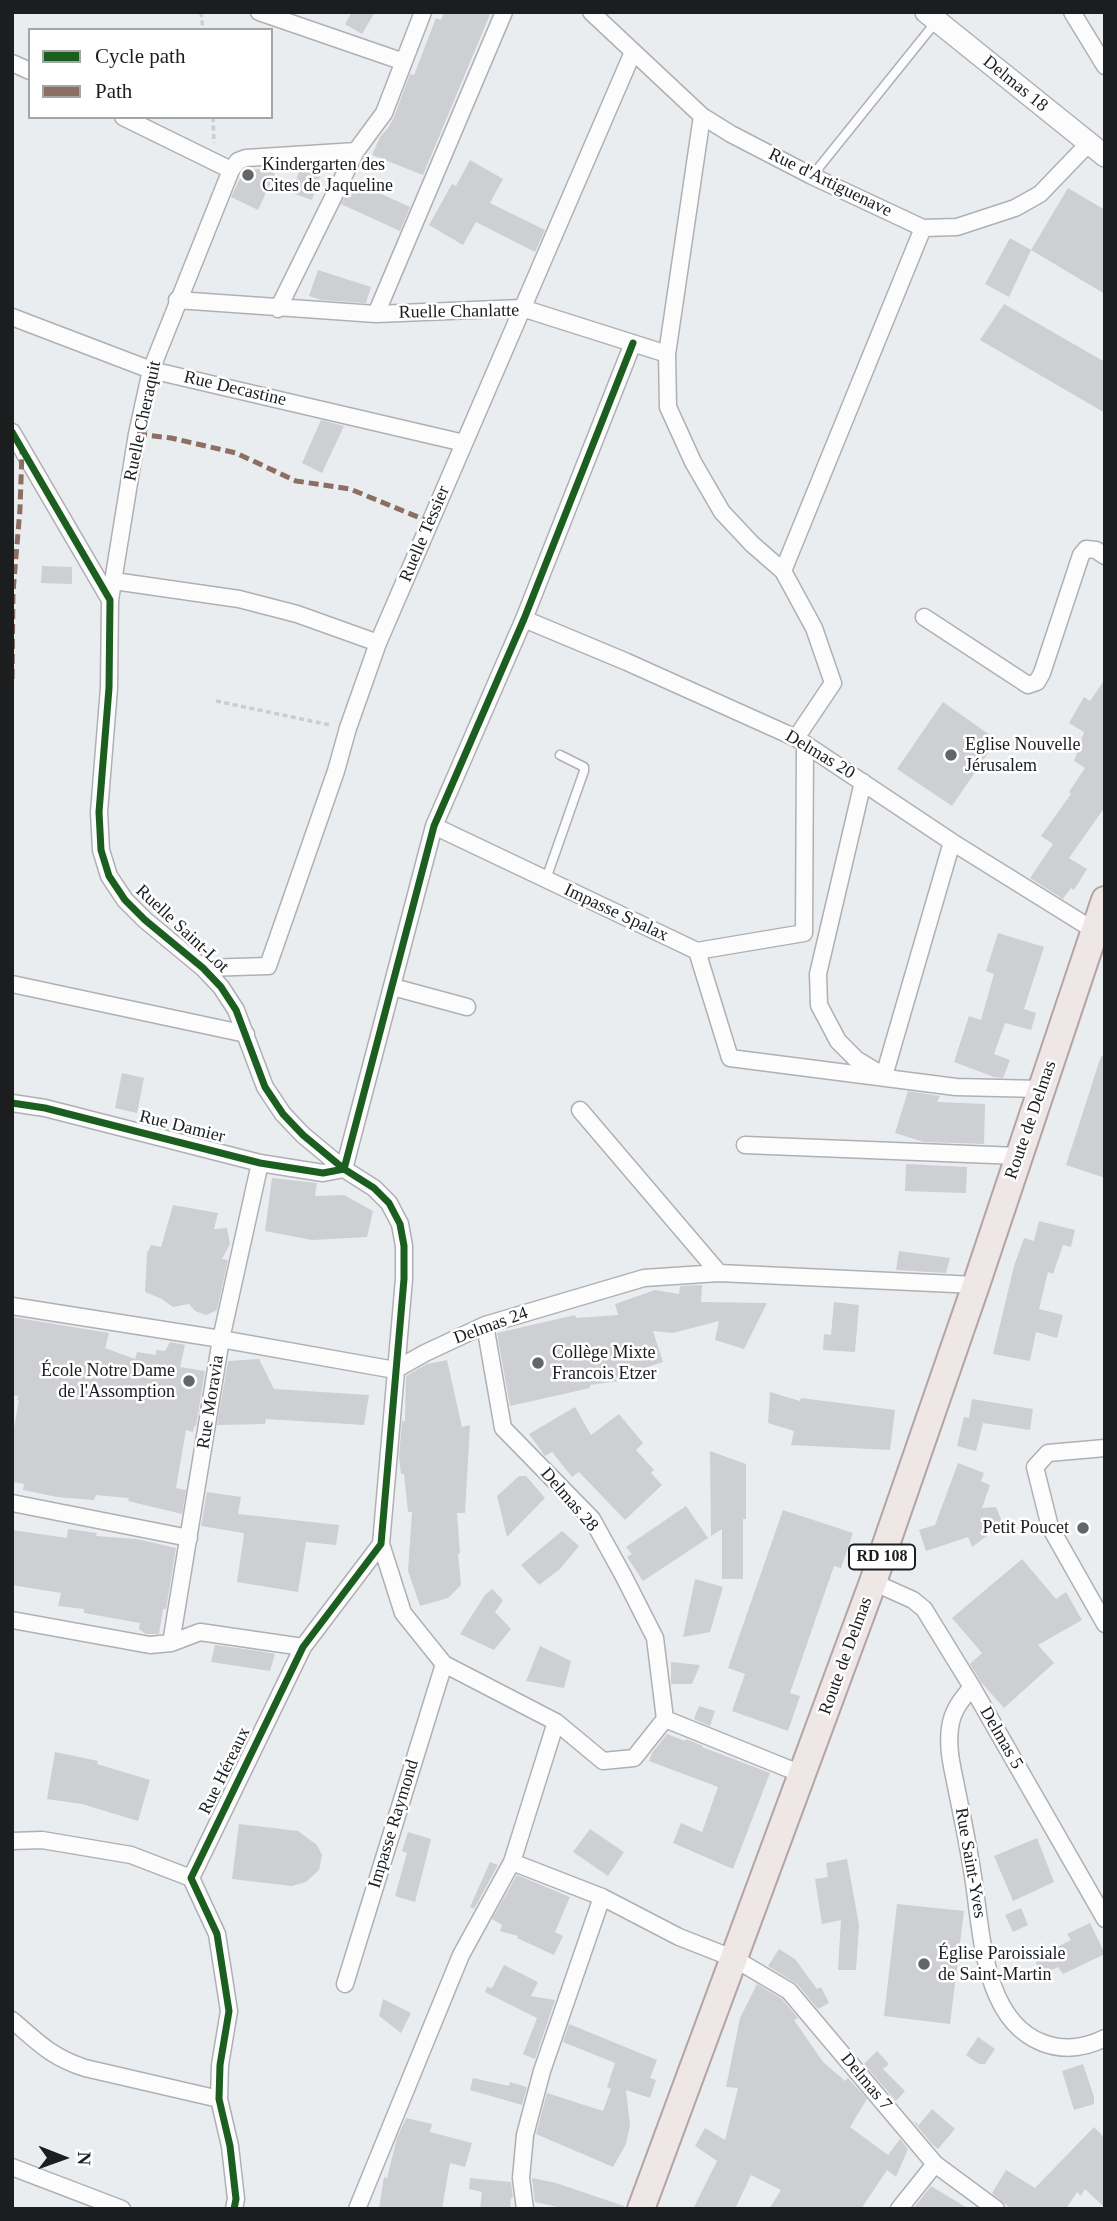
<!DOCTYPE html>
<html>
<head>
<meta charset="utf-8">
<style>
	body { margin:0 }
	#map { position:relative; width:1117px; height:2221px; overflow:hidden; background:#eaedf0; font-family:"Times New Roman",serif }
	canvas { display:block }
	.frame { position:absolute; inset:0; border:14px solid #1b1d1e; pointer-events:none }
	.legend { position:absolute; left:28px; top:28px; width:245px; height:91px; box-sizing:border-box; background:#fff; border:2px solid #a4a5a5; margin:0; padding:9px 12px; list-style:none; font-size:21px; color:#1b1d1e }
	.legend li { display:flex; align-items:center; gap:14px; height:35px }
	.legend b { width:35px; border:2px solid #a4a5a5 }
	.north { position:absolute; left:28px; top:2123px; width:70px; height:70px; -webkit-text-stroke:5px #fff; paint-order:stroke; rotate:91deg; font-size:19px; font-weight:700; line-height:28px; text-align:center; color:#1b1d1e }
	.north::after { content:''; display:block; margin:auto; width:24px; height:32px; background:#1b1d1e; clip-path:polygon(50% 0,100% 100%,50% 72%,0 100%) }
</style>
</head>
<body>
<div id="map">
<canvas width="1117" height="2221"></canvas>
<div class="frame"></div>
<ul class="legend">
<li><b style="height:9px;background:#1b5e20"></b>Cycle path</li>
<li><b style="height:9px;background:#8d6e63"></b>Path</li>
</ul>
<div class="north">N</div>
</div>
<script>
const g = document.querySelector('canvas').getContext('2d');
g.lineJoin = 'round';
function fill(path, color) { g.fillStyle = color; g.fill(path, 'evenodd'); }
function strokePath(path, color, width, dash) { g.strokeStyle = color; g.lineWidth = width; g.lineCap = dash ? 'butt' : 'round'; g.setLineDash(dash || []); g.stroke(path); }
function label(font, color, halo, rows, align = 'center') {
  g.font = font + ' "Times New Roman",serif'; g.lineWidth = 5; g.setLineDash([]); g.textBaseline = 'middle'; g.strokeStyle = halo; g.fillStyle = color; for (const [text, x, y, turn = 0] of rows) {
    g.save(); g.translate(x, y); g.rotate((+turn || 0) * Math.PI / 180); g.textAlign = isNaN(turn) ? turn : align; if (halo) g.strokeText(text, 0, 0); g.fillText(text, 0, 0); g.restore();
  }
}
fill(new Path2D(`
	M352,12H375L362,34L345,24Z
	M444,12H491L423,175L372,155L380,137L388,128L394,117L410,74L414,75L436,18L441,20Z
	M470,160L503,179L490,203L545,230L535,252L476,222L463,245L429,225L452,184L456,186Z
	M301,165L322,170L312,200L292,193Z
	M260,169L275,173L258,210L231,197L244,170Z
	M353,181L410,207L400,231L341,204Z
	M1068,188L1105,210V294L1031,250Z
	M1010,238L1031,250L1009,297L985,284Z
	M318,270L371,287L366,303L321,300L309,296Z
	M1004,304L1105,362V413L980,340Z
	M321,420L344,426L322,473L302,463Z
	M42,566L72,567V584L41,583Z
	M1105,679V807L1069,858L1087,869L1074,890L1071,888L1063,899L1030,878L1053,844L1041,836L1071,794L1069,792L1085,768L1074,761L1084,732L1069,723L1084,697L1090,701Z
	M943,702L997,740L952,806L897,769Z
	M998,933L1044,947L1024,1009L1036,1013L1031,1030L1005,1023L994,1054L1010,1060L1003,1078L994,1077L954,1062L969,1016L981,1020L994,974L986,971Z
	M1101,1056L1105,1057V1178L1066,1165Z
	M122,1073L144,1078L137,1113L115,1108Z
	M908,1091L940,1096L937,1102L985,1104L984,1144L924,1142L895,1133Z
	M906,1164L967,1167L966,1193L905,1191Z
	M272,1178L317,1183L315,1196L344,1195L373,1211L367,1237L312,1240L265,1231Z
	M173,1205L218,1213L214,1229L227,1228L230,1244L222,1259L228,1260L217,1310L213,1312L206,1315L195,1311L189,1304L173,1307L162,1299L145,1292L147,1253L151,1245L161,1247Z
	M1039,1221L1075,1230L1071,1247L1063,1245L1053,1274L1048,1272L1039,1309L1063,1315L1057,1338L1036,1332L1030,1361L993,1354L1014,1266L1024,1238L1034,1241Z
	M899,1251L950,1258L946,1273L896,1270Z
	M702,1285L701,1302L767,1303L744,1349L715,1340L719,1321L673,1333L653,1331L663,1362L619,1376V1381L590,1385V1388L510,1406L497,1333L575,1315L576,1318L618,1315L615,1304L655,1290L679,1294L680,1286Z
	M834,1302L859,1305L855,1352L823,1350L824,1334L831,1335Z
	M12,1317L109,1333L105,1348L135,1359L137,1352L156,1355V1350L165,1351L170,1342L185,1345L180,1367L205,1371L196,1426H194L193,1432L186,1430L176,1488L186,1490L182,1514L128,1501L129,1498L96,1495L94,1500L57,1497L23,1490L24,1484L12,1482V1439L19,1400H17L18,1396L12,1395Z
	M259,1359L274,1389L369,1395L364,1425L266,1419L265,1424L217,1425L228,1361Z
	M447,1360L462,1427L470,1425L465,1513H457L460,1553L458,1554L461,1585L448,1598L420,1606L408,1571L412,1512H408L404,1474H401L399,1457L402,1421H405L406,1376L427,1364Z
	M770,1392L800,1401L801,1398L895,1410L890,1450L791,1445L794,1431L768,1423Z
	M972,1399L1033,1409L1030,1430L983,1423L976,1451L957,1446L964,1417L969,1418Z
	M575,1407L591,1435L619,1414L643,1443L636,1450L654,1470L651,1473L662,1485L625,1520L579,1472L572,1477L552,1452L545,1456L529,1434Z
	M710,1451L746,1464V1519H743V1579H722V1529L711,1536Z
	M958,1463L984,1473L981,1481L990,1485L982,1508L996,1507L1003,1524L972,1547L968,1537L926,1551L919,1530L935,1525Z
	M519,1476H526L545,1498L507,1537L497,1496Z
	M207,1492L241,1497L238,1514L339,1525L336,1545L306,1542L298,1592L237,1582L244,1535L243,1533L201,1526Z
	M686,1506L708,1538L643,1581L627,1557L632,1554L626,1547Z
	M783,1510L853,1533L841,1568L834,1566L790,1693L800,1696L788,1731L732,1711L745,1674L728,1668Z
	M68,1529L97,1533L96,1536L137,1539L176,1548L166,1609H163L159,1634H146L139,1629L140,1623L84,1613V1609L58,1606L61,1593L12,1585V1530L67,1538Z
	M562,1531L579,1546L560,1569L539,1585L521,1565Z
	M1022,1559L1056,1599L1066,1592L1082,1620L1038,1645L1054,1663L1004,1708L981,1682L970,1664L982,1653L952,1618Z
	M695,1579L723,1587L710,1632L683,1637Z
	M492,1589L503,1600L495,1612L511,1629L494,1650L460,1634L485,1595Z
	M215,1645L259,1651L275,1654L270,1671L211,1662Z
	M540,1646L571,1661L564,1688L526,1681Z
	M671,1662L700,1665L692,1684H671Z
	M699,1706L715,1711L710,1726L694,1719Z
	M667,1734L685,1741L686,1739L703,1746L702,1747L770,1773L733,1869L673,1843L681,1823L702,1832L718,1787L649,1761L652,1753Z
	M55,1752L98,1761L97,1764L150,1780L138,1821L82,1804L47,1799Z
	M239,1824L298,1831L317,1845L322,1855L319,1870L306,1882L292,1886L232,1879Z
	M590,1829L624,1852L608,1876L573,1852Z
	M408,1832L431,1839L415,1902L395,1896L407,1853L402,1851Z
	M1037,1838L1054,1882L1013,1901L994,1856Z
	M847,1859L859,1925L856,1970H838L841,1920L822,1924L815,1879L828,1877L826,1863Z
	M490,1862L498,1865L474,1909L470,1907Z
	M517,1875L570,1897L555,1932L563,1936L554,1955L517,1938L518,1936L500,1931L502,1925L492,1919Z
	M897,1904L964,1911L950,2024L884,2016Z
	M1021,1908L1028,1925L1013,1932L1005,1915Z
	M1090,1923L1105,1954L1063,1974L1058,1967L1042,1975L1034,1959L1071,1940L1067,1934Z
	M779,1949L795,1959L817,1989L821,1987L829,2003L818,2009L797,1984L768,1966Z
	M504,1965L538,1982L531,1996L555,2000L535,2059L523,2054L537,2018L485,1992L487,1987L492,1988Z
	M757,1984L782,1999L798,2018L794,2020L823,2062L845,2081L848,2078L867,2099L850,2127L888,2155L900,2139L908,2149L896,2177L887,2170L861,2209H769L781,2190L751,2175L735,2209H693L717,2161L695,2146L705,2128L725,2140L738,2088L726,2087L740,2018Z
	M383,1999L411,2013L401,2033L379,2016Z
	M569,2024L657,2060L650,2078L656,2080L650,2098L626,2090L630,2125L626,2144L613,2167L536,2134L547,2093L603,2111L611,2089L607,2087L615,2063L563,2042Z
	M978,2037L995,2049L985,2064H979L966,2055Z
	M877,2051L889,2064L883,2069L905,2091L896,2101L864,2064Z
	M1083,2064L1094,2097V2104L1074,2110L1062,2071Z
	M473,2078L509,2086L510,2082L527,2087L522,2105L470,2090Z
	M932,2109L955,2129L938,2149L932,2144L913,2121L918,2124L917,2127Z
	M406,2118L432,2124L430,2132L472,2143L465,2167L450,2163L442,2209H379L384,2177L387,2178L397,2138Z
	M1094,2127L1105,2138V2208L1085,2189L1081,2196L1077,2192L1066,2209H1011L992,2193L1006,2170L1035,2188Z
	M470,2178L511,2182L513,2198H511L510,2209H480L482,2192L469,2189Z
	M532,2178L556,2183L624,2206V2209H566L535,2202Z
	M931,2186L969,2209H913Z`), '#cdcfd2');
const service = new Path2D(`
	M812,176L935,23
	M546,879L584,771V767L560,755`);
const minor = new Path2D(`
	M259,12L404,62
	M591,12L702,116L731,134L812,176L923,228L957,227L1015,208L1040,194L1089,143
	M1072,12L1105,66
	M12,63L30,71
	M123,117L231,170L238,161L246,158L356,151
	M177,300L376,314L522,308L667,354L668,407L693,462L722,512L752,544L783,571L814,628L833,683L796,738
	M278,309L356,151L384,113L423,12
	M376,314L504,12
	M12,317L151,370L464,443
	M667,354L702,116
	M12,432L110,600L109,688L99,812L101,850L109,876L125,900L145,920L203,968L221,987L236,1010L265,1087L283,1114L303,1135L344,1169L374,1188L389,1203L400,1224L404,1246V1279L381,1544L303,1647L191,1878L217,1934L229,2011L220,2065L219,2099L230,2146L236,2199L234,2209
	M783,571L923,228
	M114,581L239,599L297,614L378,643
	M110,600L137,434L151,370L231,170
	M924,617L1028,685L1037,682L1042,673L1081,555L1086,549L1096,550L1105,556
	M524,619L627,662L796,738L952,842L1095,931
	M863,782L818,974L819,1005L838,1041L856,1059L884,1076L952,842
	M434,826L697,951L730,1058L956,1087L1041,1089
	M697,951L804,933L805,744
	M203,968L268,966L336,771L348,728L378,643L633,52
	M12,984L246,1034
	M393,987L467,1007
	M12,1103L45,1108L260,1163L323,1173L344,1169L434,826L524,619L633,343
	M580,1110L719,1273
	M745,1145L1018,1156
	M12,1306L221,1339L395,1370L425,1353L485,1325L644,1278L719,1273L976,1285
	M1105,1448L1048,1453L1035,1467L1050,1527L1105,1624
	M12,1503L189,1538
	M381,1544L403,1613L444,1664L556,1722L603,1761L634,1758L665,1719L655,1638L623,1575L592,1519L503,1428L485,1325
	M873,1582L913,1600L924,1609L972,1687L1105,1919
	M12,1620L150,1645L171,1643L200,1632L303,1647
	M171,1643L221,1339L260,1163
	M972,1687C961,1700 952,1711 950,1728C947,1750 953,1770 957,1791C962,1816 967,1840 971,1864C982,1921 979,2019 1043,2043C1064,2051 1085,2048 1105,2038
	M665,1719L804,1775
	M12,1841L42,1840L131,1855L191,1878
	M512,1862L602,1897L679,1937L735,1959L789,1991L935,2164L996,2209
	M345,1984L444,1664
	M12,2020C39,2043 51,2057 85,2068L219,2099
	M12,2167L122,2209
	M357,2209L461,1955L512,1862L556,1722
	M525,2209L521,2178L525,2135L542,2071L602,1897
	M899,2209L935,2164`);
const tertiary = new Path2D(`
	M926,12L1105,156`);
const primary = new Path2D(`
	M641,2209L873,1582L976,1285L1105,900`);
strokePath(service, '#afb0b3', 11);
strokePath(minor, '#afb0b3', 19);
strokePath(tertiary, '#afb0b3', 24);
strokePath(primary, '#b4a4a5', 30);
strokePath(new Path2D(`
	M201,12L203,30
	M213,117L214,143
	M216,701L330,725`), '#cccdce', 3.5, [5, 3.5]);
strokePath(service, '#fcfcfd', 8);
strokePath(minor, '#fcfcfd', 16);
strokePath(tertiary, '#fcfcfd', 21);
strokePath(primary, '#efe6e6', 26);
strokePath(new Path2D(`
	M137,434L171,438L236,453L296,481L350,489L430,522
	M12,679L13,592L20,509L22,452`), '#8d6e63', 5, [10, 5]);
strokePath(new Path2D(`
	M12,432L110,600L109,688L99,812L101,850L109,876L125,900L145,920L203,968L221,987L236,1010L265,1087L283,1114L303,1135L344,1169L374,1188L389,1203L400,1224L404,1246V1279L381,1544L303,1647L191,1878L217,1934L229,2011L220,2065L219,2099L230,2146L236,2199L234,2209
	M12,1103L45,1108L260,1163L323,1173L344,1169L434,826L524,619L633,343`), '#1b5e20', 7);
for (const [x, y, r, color] of [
	[248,175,7,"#636668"],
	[951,755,7,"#636668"],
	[538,1363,7,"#636668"],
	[189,1381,7,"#636668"],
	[1083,1528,7,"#636668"],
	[924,1964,7,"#636668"]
]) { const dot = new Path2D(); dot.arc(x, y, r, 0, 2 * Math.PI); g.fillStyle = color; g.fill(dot); strokePath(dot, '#fff', 2.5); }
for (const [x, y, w] of [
	[882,1557,66]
]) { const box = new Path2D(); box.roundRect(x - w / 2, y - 12.5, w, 25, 5); g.fillStyle = '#fff'; g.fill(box); strokePath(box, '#1b1d1e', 2); }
label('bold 16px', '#1b1d1e', null, [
	["RD 108",882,1557]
]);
label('18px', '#1b1d1e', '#fff', [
	["Delmas 18",1015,84,39],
	["Rue d'Artiguenave",830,183,26],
	["Ruelle Chanlatte",459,312,-1],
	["Rue Decastine",235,389,13],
	["Ruelle Cheraquit",143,421,-78],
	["Ruelle Tessier",425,534,-67],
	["Delmas 20",820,755,31],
	["Impasse Spalax",616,913,25],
	["Ruelle Saint-Lot",182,929,43],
	["Route de Delmas",1031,1120,-71],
	["Rue Damier",182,1127,14],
	["Delmas 24",491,1326,-20],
	["Rue Moravia",211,1402,-81],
	["Delmas 28",569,1500,49],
	["Route de Delmas",846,1656,-70],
	["Delmas 5",1001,1738,60],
	["Rue Héreaux",225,1771,-64],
	["Impasse Raymond",394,1824,-73],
	["Rue Saint-Yves",970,1863,80],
	["Delmas 7",866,2082,50]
]);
label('18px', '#1b1d1e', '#fff', [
	["Kindergarten des",262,165],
	["Cites de Jaqueline",262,186],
	["Eglise Nouvelle",965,745],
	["Jérusalem",965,766],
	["Collège Mixte",552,1353],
	["Francois Etzer",552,1374],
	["École Notre Dame",175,1371,"right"],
	["de l'Assomption",175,1392,"right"],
	["Petit Poucet",1069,1528,"right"],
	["Église Paroissiale",938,1954],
	["de Saint-Martin",938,1975]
], 'left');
</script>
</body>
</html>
